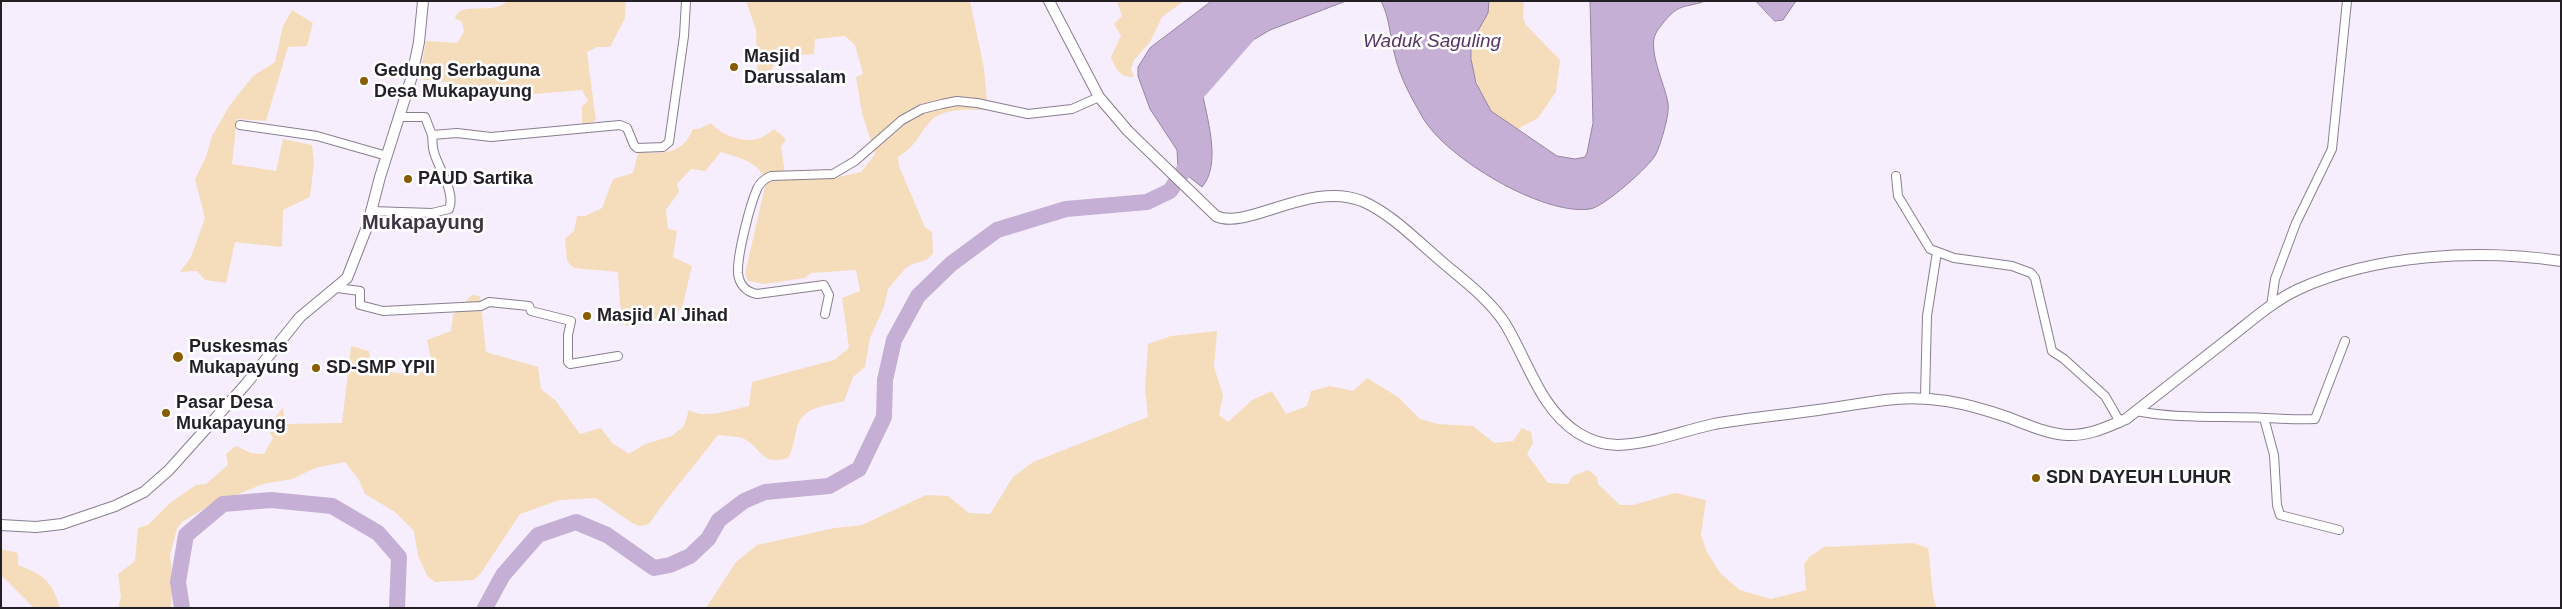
<!DOCTYPE html>
<html>
<head>
<meta charset="utf-8">
<style>
	body { margin:0 }
	#map { position:relative; width:2562px; height:609px; overflow:hidden; background:#f6eefc; font-family:Arial,sans-serif }
	canvas { display:block }
	.frame { position:absolute; inset:0; border:2px solid #221f25; pointer-events:none }
</style>
</head>
<body>
<div id="map">
<canvas width="2562" height="609"></canvas>
<div class="frame"></div>
</div>
<script>
const g = document.querySelector('canvas').getContext('2d');
g.lineJoin = 'round';
function fill(path, color) { g.fillStyle = color; g.fill(path, 'evenodd'); }
function strokePath(path, color, width, dash) { g.strokeStyle = color; g.lineWidth = width; g.lineCap = dash ? 'butt' : 'round'; g.setLineDash(dash || []); g.stroke(path); }
function label(font, color, halo, rows, align = 'center') {
  g.font = font + ' Arial,sans-serif'; g.lineWidth = 5; g.setLineDash([]); g.textBaseline = 'middle'; g.strokeStyle = halo; g.fillStyle = color; for (const [text, x, y, turn = 0] of rows) {
    g.save(); g.translate(x, y); g.rotate((+turn || 0) * Math.PI / 180); g.textAlign = isNaN(turn) ? turn : align; if (halo) g.strokeText(text, 0, 0); g.fillText(text, 0, 0); g.restore();
  }
}
fill(new Path2D(`
	M507,1H626L625,18L610,47H597L587,52L595,114L596,120L586,125L582,123V106L588,101L582,90L523,95L520,89L497,90L495,96L465,101L463,93L454,83L419,79L426,41L457,43L464,32L462,22L455,18C460,0 494,16 507,1Z
	M746,1H970L984,68L988,110C969,110 942,107 929,123C916,138 917,145 898,157L899,166L921,218L925,227L932,232L933,254L926,260L910,265L904,270L888,289L884,307L870,338L865,367L853,377L844,401C827,406 802,406 797,428C794,439 794,447 788,458C759,467 761,445 742,438C735,436 725,436 718,435C695,465 670,493 649,524L640,526L632,523L596,498L560,500L520,514L481,573L474,580L435,582L428,577L418,556L414,531L395,512L365,494L359,480L345,462L315,468L292,479L263,484L207,507L182,522L177,529L170,555L173,580L171,608H118L121,596L118,574L135,561L138,528L148,525L171,502L196,485L206,484L228,465L226,454L236,446L251,453L264,454L273,438L267,428L283,407L285,424L342,423L351,346L369,351L372,367C391,373 414,378 433,368L427,340L451,331L453,315L472,295L480,296L486,352L538,367L541,389L556,401L580,434L601,428L612,443L629,454L645,444L672,436L684,426L689,410C705,420 732,409 749,406L752,382L834,360L849,348L842,298L860,291L856,270L811,273L805,278L764,284L748,281L745,274L766,182C760,162 740,158 721,152L705,171L691,169L677,184L679,192L666,210L668,229L677,231L673,257L692,266L682,308L673,314L626,326L620,304L618,272L574,268L567,261L565,239L574,231L577,216H585L602,208L613,179L633,173L638,153C663,152 682,156 693,129H698L711,123C720,135 745,144 760,138C765,136 770,132 774,129L786,139L781,147L786,180L834,178L861,172L875,154L862,113L856,77L863,74L855,45L845,36L815,39L814,54L781,56L766,77L759,74L757,68L756,30Z
	M1117,1H1184L1162,17L1150,42L1134,60L1131,69L1134,77C1120,78 1115,68 1111,57L1121,36L1114,24L1122,16Z
	M1489,1H1524L1523,17L1526,25L1560,60L1556,92L1538,118L1516,130L1491,111L1479,88L1472,67L1471,43L1490,3Z
	M292,10L313,23L307,46L288,47L266,121L237,119L232,164L276,171L283,139L312,145L314,163L310,197L283,210L282,247L235,242L226,283L205,280L197,271L180,272L191,257L205,218L195,179L206,157L212,136L230,105L253,76L275,62L283,26Z
	M1217,331L1214,367L1223,395L1219,415L1228,422L1252,400L1272,391L1286,414L1307,406L1311,391L1330,386L1353,391L1367,378L1398,397L1420,419L1438,424L1473,426L1494,443L1513,441L1522,428L1531,432L1533,443L1527,454L1548,483L1568,484L1573,476L1588,470L1597,477L1598,484L1620,505H1633L1675,493L1706,500L1701,535L1706,550L1720,573L1740,590L1771,599L1806,590L1804,564L1809,557L1824,547L1913,543L1928,548C1931,562 1931,599 1937,608H706L736,562L757,545L835,528L862,525L926,495L948,496L969,513L990,514L1013,477L1033,462L1148,417L1145,389L1148,344L1171,336Z
	M1,549L18,553V565C43,575 52,580 60,608H34L1,575Z`), '#f5ddbb');
const water = new Path2D(`
	M1212,1H1346L1270,30L1216,62L1208,90L1203,96C1208,122 1221,165 1202,187L1178,168L1177,150L1150,109L1138,76V67L1150,48Z
	M1381,1H1489L1488,13L1471,43V59L1476,83L1491,111L1557,156L1575,159L1585,157L1587,153L1593,123L1590,1H1705C1696,5 1684,5 1676,10C1670,14 1659,27 1656,33C1647,49 1665,85 1668,103C1670,114 1661,143 1656,154C1650,166 1604,207 1590,209C1543,216 1446,158 1423,118C1412,99 1400,78 1395,56C1390,38 1390,18 1381,1Z
	M1756,1H1796L1783,20L1775,21Z`);
fill(water, '#c6afd5');
strokePath(water, '#9584a0', 1);
strokePath(new Path2D(`
	M1197,93L1247,36
	M182,608L178,582L186,535L223,504L271,500L332,506L378,533L399,557L397,608
	M485,608L503,575L538,535L576,522L607,535L654,568L670,565L690,556L708,539L719,520L744,501L765,492L829,486L859,469L884,417L885,380L894,340L918,296L951,264L997,230L1066,209L1147,202L1170,191L1186,167L1188,151`), '#c6afd5', 16);
const street = new Path2D(`
	M399,117H425L432,135L457,133L491,137L620,125L627,128L634,145L637,148L663,147L669,142L684,36L686,1
	M240,125L317,136L387,156
	M1896,176L1898,196L1930,249L1954,258L2012,266L2031,273L2035,278L2052,351L2064,359L2105,396L2120,422
	M371,211L432,213L449,209C456,192 438,168 434,152C432,147 433,141 432,135
	M337,288L360,291V305L383,311L481,306L489,302L529,306L531,311L571,321L568,335V362L570,364L618,356
	M2271,306L2275,279L2296,223L2332,149L2347,1
	M825,314L829,295L824,285L757,294C746,292 739,284 738,273C737,255 750,205 757,189C760,182 764,179 771,176L833,174L855,161L902,120L922,109L942,104L957,101L977,103L1028,114L1072,109L1099,97
	M1925,397L1927,316L1937,252
	M2136,411C2178,419 2222,416 2265,418C2282,419 2298,420 2315,419L2345,341
	M2264,418L2274,455L2277,505L2280,515L2339,530`);
const secondary = new Path2D(`
	M1049,1L1099,97L1128,131L1216,216C1247,231 1310,180 1362,201C1392,214 1416,240 1441,261C1463,280 1488,298 1504,322C1528,360 1539,408 1578,433C1591,441 1603,445 1618,445C1651,444 1682,431 1714,424C1749,418 1783,415 1818,410C1840,407 1862,403 1885,400C1928,394 1966,403 2007,417C2026,424 2047,434 2067,435C2089,436 2107,427 2126,419C2160,392 2194,366 2228,339C2251,321 2273,301 2299,289C2376,254 2478,249 2561,261
	M1,525L36,527L62,524L115,506L144,492L169,470L246,384L300,317L347,278L367,227L380,177L412,76L419,42L423,1`);
strokePath(street, '#887e8f', 10);
strokePath(secondary, '#887e8f', 12);
strokePath(street, '#fff', 8);
strokePath(secondary, '#fff', 10);
for (const [x, y, r, color] of [
	[734,67,5,"#8a5c00"],
	[364,81,5,"#8a5c00"],
	[408,179,5,"#8a5c00"],
	[587,316,5,"#8a5c00"],
	[178,357,6,"#8a5c00"],
	[316,368,5,"#8a5c00"],
	[166,413,5,"#8a5c00"],
	[2036,478,5,"#8a5c00"]
]) { const dot = new Path2D(); dot.arc(x, y, r, 0, 2 * Math.PI); g.fillStyle = color; g.fill(dot); strokePath(dot, '#fff', 2); }
label('bold 18px', '#221f25', '#fff', [
	["Masjid",744,57],
	["Darussalam",744,78],
	["Gedung Serbaguna",374,71],
	["Desa Mukapayung",374,92],
	["PAUD Sartika",418,179],
	["Masjid Al Jihad",597,316],
	["Puskesmas",189,347],
	["Mukapayung",189,368],
	["SD-SMP YPII",326,368],
	["Pasar Desa",176,403],
	["Mukapayung",176,424],
	["SDN DAYEUH LUHUR",2046,478]
], 'left');
label('italic 19px', '#543566', '#fff', [
	["Waduk Saguling",1432,42]
]);
label('bold 20px', '#3d3543', '#fff', [
	["Mukapayung",423,223]
]);
</script>
</body>
</html>
